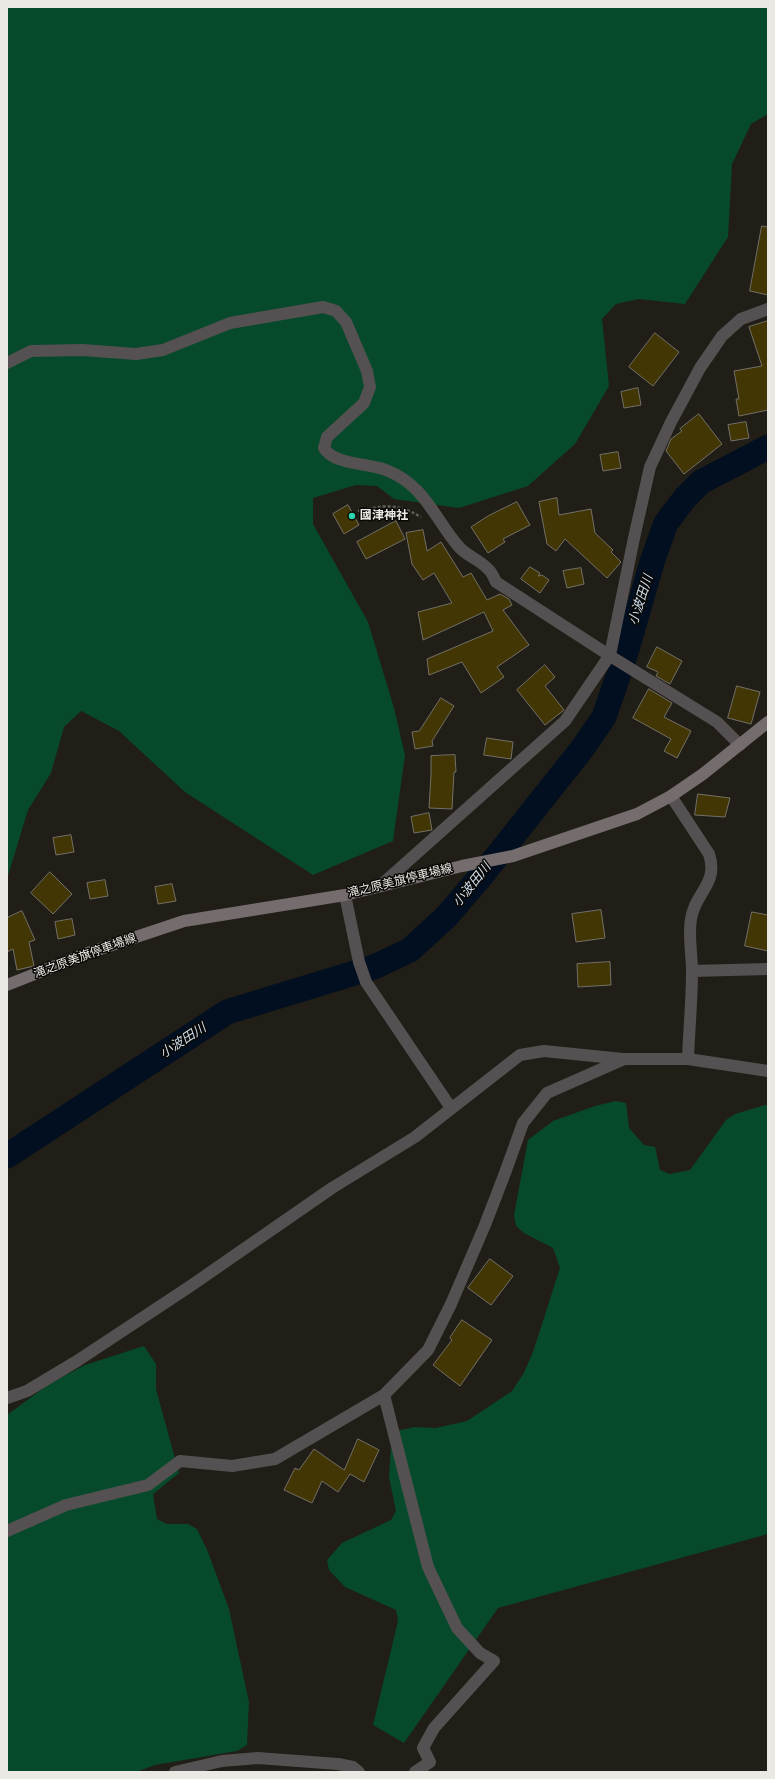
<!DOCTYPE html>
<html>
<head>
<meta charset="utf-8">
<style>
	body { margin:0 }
	#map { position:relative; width:775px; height:1779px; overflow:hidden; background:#201e16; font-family:Karla,sans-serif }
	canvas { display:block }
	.frame { position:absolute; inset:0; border:8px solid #ebe9e4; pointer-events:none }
</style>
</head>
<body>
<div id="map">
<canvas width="775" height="1779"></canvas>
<div class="frame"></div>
</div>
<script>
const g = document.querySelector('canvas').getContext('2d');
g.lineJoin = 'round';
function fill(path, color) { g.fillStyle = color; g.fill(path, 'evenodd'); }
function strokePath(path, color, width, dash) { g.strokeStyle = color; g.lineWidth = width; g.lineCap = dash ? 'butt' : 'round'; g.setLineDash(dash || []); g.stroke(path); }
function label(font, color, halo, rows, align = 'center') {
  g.font = font + ' Karla,"Noto Sans JP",sans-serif'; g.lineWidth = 3; g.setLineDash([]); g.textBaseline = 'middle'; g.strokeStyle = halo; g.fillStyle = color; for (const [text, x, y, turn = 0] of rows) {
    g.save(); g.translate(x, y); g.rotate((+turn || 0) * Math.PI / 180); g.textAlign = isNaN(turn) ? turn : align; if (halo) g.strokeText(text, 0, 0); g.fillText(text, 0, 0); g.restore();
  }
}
fill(new Path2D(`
	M7,7H768V114L751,124L732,164L728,237L685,304L639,299L616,304L602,319L609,386L575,444L528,486L459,508L394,499L377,486L356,485L313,498V524L368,622L394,708L405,755L393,841L313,875L185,792L119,731L81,711L64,727L51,773L28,810L7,879Z
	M616,1101L626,1103L629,1128L644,1145L655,1147L660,1170L670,1174L690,1170L726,1120L735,1114L765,1105L768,1106V1534L498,1608L404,1743L373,1725L398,1621L396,1610L345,1587L329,1570L327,1560L342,1543L391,1520L396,1511L389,1477L392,1432L415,1427L436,1428L467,1421L512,1391L524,1373L533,1352L560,1268L553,1248L524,1233L516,1226L514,1215L528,1140L553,1121L595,1106Z
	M144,1346L156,1364V1389L179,1473L153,1494L157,1519L167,1524H188L197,1529L208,1552L229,1609L249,1702L247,1745L237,1751L155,1765L136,1772H7V1415L49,1384L85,1365Z`), '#074a2b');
strokePath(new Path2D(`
	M7,1156L227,1012L374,967L410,950L446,917L482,875L582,749L604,717L625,656L653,559L666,523L685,498L701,482L768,447`), '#010f20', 25);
const building = new Path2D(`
	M762,226L768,227V295L750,291Z
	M768,321V410L739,416L736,399H739L734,371L762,366L749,327Z
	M655,333L679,352L653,386L629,367Z
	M638,388L641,405L624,408L621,392Z
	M699,414L722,444L684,474L666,451L671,439L682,431L680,429Z
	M746,422L749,438L731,441L728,425Z
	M618,452L621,468L603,471L600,455Z
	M557,498L559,515L591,509L595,533L613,550L611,552L621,562L607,578L565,539L556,551L547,544L539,502Z
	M517,502L530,525L503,539L505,542L488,553L471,527L488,516Z
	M348,505L359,525L344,534L333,514Z
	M396,521L405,539L366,559L357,542Z
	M423,530L427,551L441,542L463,577L471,573L487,600L500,594L509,599L512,605L503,610L529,645L497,667L504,677L481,693L462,662L429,675L427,659L493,631L484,612L423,640L418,612L452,603L434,573L423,580L412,564L406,533Z
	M530,567L540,573L538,576L542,575L549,580L540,593L521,579Z
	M581,568L584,584L567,588L563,571Z
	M657,647L682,661L670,684L656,676L658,672L647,667Z
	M545,665L555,677L545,686L564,710L545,725L517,690Z
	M737,686L760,692L751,724L728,718Z
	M649,689L672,703L664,717L691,731L677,758L664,751L671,739L633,718Z
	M441,698L454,706L432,741L433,746L415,749L412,732L419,731Z
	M487,738L513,742L511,759L484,755Z
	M455,755L456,772H454L452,809L429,808L431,775V756Z
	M698,794L730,798L725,817L695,815Z
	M429,813L432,830L414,833L411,817Z
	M71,835L74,852L56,855L53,838Z
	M50,872L72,894L53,914L31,893Z
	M105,880L108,896L90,899L87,883Z
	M172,884L176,901L158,904L155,887Z
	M601,910L605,938L576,942L572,914Z
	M22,911L35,940L29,942L34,966L17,970L13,949L7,952V918Z
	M752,912L768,915V951L745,946Z
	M72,919L75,935L58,939L55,922Z
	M610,962L611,985L578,987L577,964Z
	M490,1259L513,1276L491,1305L468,1288Z
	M462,1320L492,1340L460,1386L433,1365L452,1340L450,1338Z
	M358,1439L379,1450L364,1482L350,1474L338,1492L322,1481L312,1503L284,1490L295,1468L299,1470L314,1449L344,1470Z`);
fill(building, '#413604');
strokePath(building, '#737067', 1);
strokePath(new Path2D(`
	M358,511C385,505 396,503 421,517`), '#615f57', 2.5, [3, 2]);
strokePath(new Path2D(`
	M7,363L31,351L82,350L136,354L163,350L230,323L323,307L336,311L346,322L367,371L370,387L364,403L327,437L324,448C334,465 368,463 386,470C425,485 434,518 459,547C467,556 480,560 488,569C492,572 494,578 496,582L615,659L717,722L740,745
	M671,796L709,854C719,884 695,892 691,919C688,935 692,954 692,971C692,1000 689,1030 688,1059
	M380,886L565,721L610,655L634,538L650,467L671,422L700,368L722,336L741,319L768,309
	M345,895L359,962L366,982L451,1108
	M692,971L768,969
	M384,1395L428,1567L457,1628L480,1653L494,1661L434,1728L423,1748L430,1762L415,1772
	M7,1398L27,1391L77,1361L189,1287L332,1188L415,1137L520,1055L544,1051L623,1059H688L768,1071
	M7,1531L66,1505L148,1485L180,1461L232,1466L275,1459L384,1395L428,1350L451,1304L485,1225L505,1173L523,1123L547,1093L622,1060
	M175,1772L222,1761L258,1758L338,1764L353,1767L359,1772`), '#555051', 12);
strokePath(new Path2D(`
	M7,985L88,953L184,921L345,895L462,866L513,856L637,814L671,796L703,774L768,722`), '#746c6d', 12);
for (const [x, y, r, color] of [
	[352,516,4,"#2ed4ab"]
]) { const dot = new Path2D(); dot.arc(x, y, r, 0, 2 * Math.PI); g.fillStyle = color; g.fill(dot); strokePath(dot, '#090805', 1.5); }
label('bold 12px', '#ebe9e4', '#090805', [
	["國津神社",360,516]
], 'left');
label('12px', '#ebe9e4', '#090805', [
	["滝之原美旗停車場線",400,881,-14],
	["滝之原美旗停車場線",85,956,-20]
]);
label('italic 13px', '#cedeee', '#090805', [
	["小波田川",641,600,-72],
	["小波田川",472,885,-51],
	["小波田川",183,1041,-33]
]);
</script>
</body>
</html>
